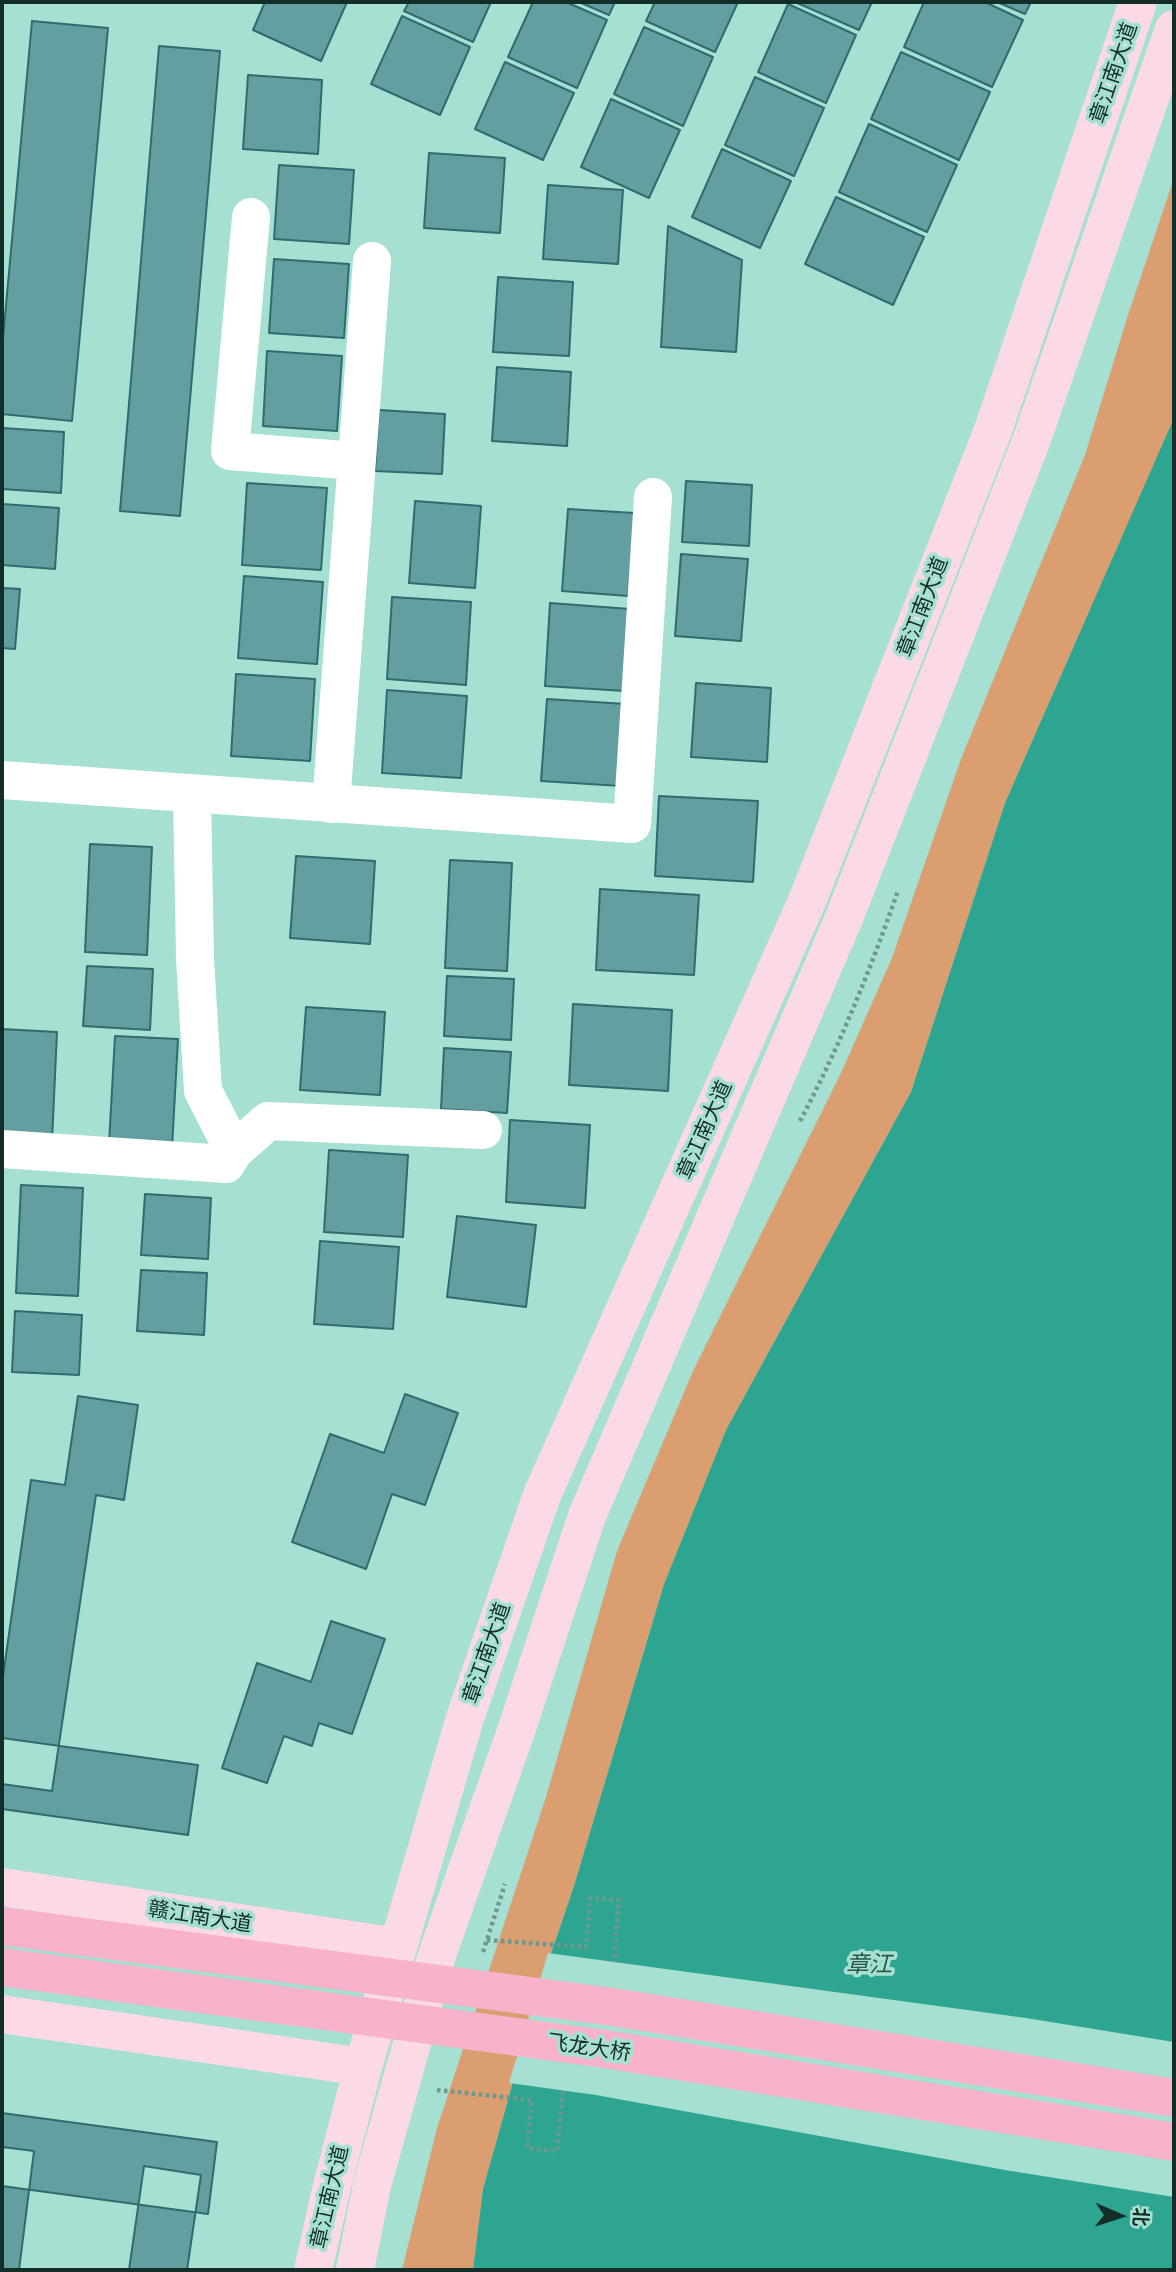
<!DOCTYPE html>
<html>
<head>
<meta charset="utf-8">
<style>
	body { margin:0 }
	#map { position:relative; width:1176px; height:2272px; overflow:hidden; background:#a5e0d2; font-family:Raleway,"Noto Sans SC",sans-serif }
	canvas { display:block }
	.frame { position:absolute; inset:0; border:4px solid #152d28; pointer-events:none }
	.north { position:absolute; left:1085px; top:2181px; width:70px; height:70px; -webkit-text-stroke:5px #a5e0d2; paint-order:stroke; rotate:93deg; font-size:19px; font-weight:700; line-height:28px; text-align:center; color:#152d28 }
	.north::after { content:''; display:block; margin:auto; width:24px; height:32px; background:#152d28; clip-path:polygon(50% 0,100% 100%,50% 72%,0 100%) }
</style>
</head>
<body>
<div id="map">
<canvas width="1176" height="2272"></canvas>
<div class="frame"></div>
<div class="north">北</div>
</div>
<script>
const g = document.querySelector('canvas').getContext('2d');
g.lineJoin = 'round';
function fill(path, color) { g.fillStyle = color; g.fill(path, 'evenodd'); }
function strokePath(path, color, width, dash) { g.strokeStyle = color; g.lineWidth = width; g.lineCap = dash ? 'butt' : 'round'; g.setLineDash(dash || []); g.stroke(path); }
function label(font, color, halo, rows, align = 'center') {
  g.font = font + ' Raleway,"Noto Sans SC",sans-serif'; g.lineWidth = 7; g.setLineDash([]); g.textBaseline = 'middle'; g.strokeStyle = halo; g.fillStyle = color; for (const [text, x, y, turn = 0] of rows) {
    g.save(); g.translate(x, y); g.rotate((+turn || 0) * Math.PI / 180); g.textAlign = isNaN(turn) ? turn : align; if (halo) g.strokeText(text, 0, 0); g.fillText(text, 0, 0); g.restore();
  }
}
fill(new Path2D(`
	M1174,178V419L1005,803L911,1092L726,1430L664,1584L574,1886L540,1986L483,2189L473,2270H402L437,2128L546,1797L617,1551L693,1371L841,1073L892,958L961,759L1085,455L1128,315Z`), '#da9e70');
fill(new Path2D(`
	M1174,418V2270H473L483,2189L540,1986L574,1886L664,1584L726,1430L911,1092L1005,803Z`), '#2da591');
fill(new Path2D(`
	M548,1953L1026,2018L1174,2042V2197L1005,2170L596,2095L509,2083Z`), '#a5e0d2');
const building = new Path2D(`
	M265,2H347L321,61L253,30Z
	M409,2H491L473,42L404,11Z
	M533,2H566L607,20L577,88L508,57Z
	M579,2H615L609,15Z
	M655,2H738L715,52L646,21Z
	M795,2H872L859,30Z
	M924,2H985L1023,20L992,87L904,47Z
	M997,2H1031L1025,14Z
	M788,4L856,35L826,103L758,72Z
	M402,16L470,47L440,115L371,84Z
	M32,21L108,28L72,421L2,414V349Z
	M644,27L713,57L683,126L614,94Z
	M159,46L220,51L180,516L120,511Z
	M901,52L990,92L959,160L871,119Z
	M505,62L574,93L543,160L475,129Z
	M248,75L322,80L318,154L243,149Z
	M755,77L824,108L794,176L725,145Z
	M611,99L680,130L649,198L581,167Z
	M869,124L957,165L927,232L839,192Z
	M722,149L791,181L760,248L692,217Z
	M429,153L505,158L500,233L424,228Z
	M279,165L354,170L349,244L274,239Z
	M548,185L623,190L618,264L543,259Z
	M836,197L924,237L893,305L805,264Z
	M668,226L742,260L736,352L661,347Z
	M274,259L349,264L344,338L269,333Z
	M498,277L573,282L569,356L493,352Z
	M267,351L342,356L337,431L263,426Z
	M497,367L571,372L567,446L492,441Z
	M379,410L445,414L442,474L375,471Z
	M2,428L64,432L61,493L2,489Z
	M686,481L752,485L749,546L682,542Z
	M247,483L327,488L321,570L242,565Z
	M415,501L481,506L475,588L409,583Z
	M2,504L59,508L55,569L2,565Z
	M568,509L635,513L628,596L562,591Z
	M681,554L748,559L741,641L675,636Z
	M244,576L323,582L317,664L238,658Z
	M2,588L20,589L15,649L2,648Z
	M392,597L471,602L466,685L387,679Z
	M550,603L630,609L625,691L545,686Z
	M236,674L315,679L310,761L231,756Z
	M696,683L771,688L767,762L691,757Z
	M387,690L467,696L461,778L382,773Z
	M547,699L626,704L621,786L541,781Z
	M659,796L758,801L753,882L655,876Z
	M90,844L152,847L147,955L85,952Z
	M296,856L375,861L370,944L290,938Z
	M450,860L512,863L507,971L445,968Z
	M600,889L699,895L694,975L596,970Z
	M87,966L153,969L150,1030L83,1026Z
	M447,976L514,979L511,1040L444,1036Z
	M573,1004L672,1010L668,1091L569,1085Z
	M306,1007L385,1012L380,1095L300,1090Z
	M2,1029L57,1032L52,1141L2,1138Z
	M115,1036L178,1039L172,1148L109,1144Z
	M444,1048L511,1052L507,1113L441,1109Z
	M510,1120L590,1125L585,1208L506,1202Z
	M329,1150L408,1155L403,1237L324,1232Z
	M21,1185L83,1188L78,1296L16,1293Z
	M145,1194L211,1198L208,1259L141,1255Z
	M457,1216L536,1225L526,1307L447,1297Z
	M320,1241L399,1247L393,1329L314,1324Z
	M141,1270L207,1273L204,1335L137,1331Z
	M15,1311L82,1315L79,1375L12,1372Z
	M405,1394L458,1413L425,1505L392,1494L366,1569L292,1542L330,1434L384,1453Z
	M78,1396L138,1405L124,1500L96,1495L52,1791L2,1784V1683L31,1480L65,1485Z
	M331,1621L385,1639L352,1734L319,1723L312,1746L284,1736L267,1783L222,1768L257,1663L311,1682Z
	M2,1738L198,1765L188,1835L2,1809Z
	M2,2113L217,2142L208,2214L2,2186Z
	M2,2147L34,2151L19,2270H2Z
	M144,2166L201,2175L187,2270H129Z`);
fill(building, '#639fa1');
strokePath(building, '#2f6c6f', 2);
strokePath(new Path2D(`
	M800,1121C840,1046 870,970 898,891
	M487,1940L586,1947L590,1898L619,1900L614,1962
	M483,1952L505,1884
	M437,2090L532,2100L527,2148L557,2151L563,2091`), '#6c998f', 4.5, [3.5, 3.5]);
strokePath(new Path2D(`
	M251,217L230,451L356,461
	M2,780L632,824L653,497
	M192,794L195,959L203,1091L234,1151
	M331,804L372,261
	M2,1149L226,1164L234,1151L268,1121L483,1130`), '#fff', 38);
strokePath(new Path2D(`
	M2,1887L398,1947
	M2,2014L363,2067
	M313,2270L332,2186L363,2067L465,1718L542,1495L807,901L993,430L1138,2
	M355,2270L372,2185L437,1955L515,1734L587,1516L844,918L1032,439L1174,29`), '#fbd9e5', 38);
strokePath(new Path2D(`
	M2,1926L613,2007L1174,2098
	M2,1967L605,2049L1174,2142`), '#f8b3cb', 38);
label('21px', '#152d28', '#a5e0d2', [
	["章江南大道",1114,73,-71],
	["章江南大道",923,607,-69],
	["章江南大道",705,1130,-66],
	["章江南大道",487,1653,-71],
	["赣江南大道",200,1917,9],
	["飞龙大桥",589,2048,8],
	["章江南大道",330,2197,-77]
]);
label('italic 23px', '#28584e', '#a5e0d2', [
	["章江",869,1965]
]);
</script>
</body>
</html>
